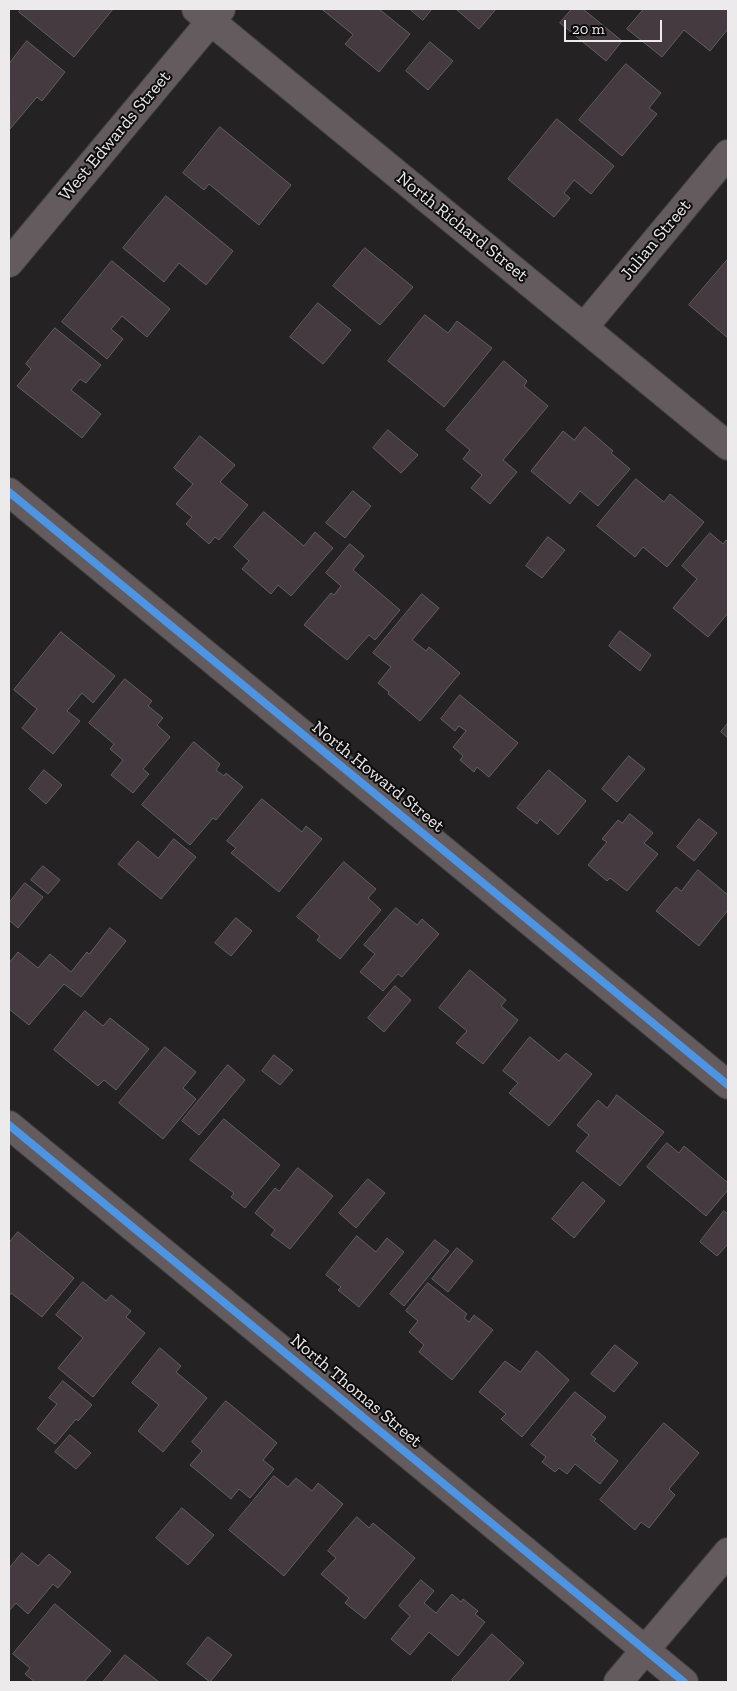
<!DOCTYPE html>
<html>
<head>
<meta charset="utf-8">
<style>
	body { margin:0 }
	#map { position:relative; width:737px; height:1691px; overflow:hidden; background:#252223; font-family:"Zilla Slab",serif }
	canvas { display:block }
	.frame { position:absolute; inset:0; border:10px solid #edeaeb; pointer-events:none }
	.scale { position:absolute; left:564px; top:20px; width:98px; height:22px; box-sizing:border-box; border:2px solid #edeaeb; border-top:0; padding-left:6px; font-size:15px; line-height:18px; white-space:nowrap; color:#edeaeb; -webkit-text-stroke:4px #0d0c0c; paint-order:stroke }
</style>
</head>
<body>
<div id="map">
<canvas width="737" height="1691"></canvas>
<div class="frame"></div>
<div class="scale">20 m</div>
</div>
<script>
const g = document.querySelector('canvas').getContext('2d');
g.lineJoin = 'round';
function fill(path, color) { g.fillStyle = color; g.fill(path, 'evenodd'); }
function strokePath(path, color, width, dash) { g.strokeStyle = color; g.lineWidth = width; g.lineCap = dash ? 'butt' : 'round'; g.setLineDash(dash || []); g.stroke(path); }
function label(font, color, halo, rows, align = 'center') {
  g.font = font + ' "Zilla Slab",serif'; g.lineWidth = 4; g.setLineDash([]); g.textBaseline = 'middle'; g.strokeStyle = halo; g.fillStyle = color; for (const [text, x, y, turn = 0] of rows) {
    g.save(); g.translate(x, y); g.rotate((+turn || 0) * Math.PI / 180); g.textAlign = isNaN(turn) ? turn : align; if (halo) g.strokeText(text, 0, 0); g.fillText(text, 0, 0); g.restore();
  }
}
const building = new Path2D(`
	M21,9H113L74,57L19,12Z
	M322,9H379L410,34L379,72L345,44L353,35Z
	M410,9H432L423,20Z
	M458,9H496L479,29L457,10Z
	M572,9H583L622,41L606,61L560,23Z
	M644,9H728V29L710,51L684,30L662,57L627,29Z
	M27,41L65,72L42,101L37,97L10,129L9,64Z
	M430,42L453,61L428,90L406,71Z
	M626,64L661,93L649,108L657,114L622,156L579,120Z
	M557,119L614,166L591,194L574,180L564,193L570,198L554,217L508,179Z
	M220,127L291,185L259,225L209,184L204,190L183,173Z
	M166,196L233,251L206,285L179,263L164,282L123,248Z
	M365,248L413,287L380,325L333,286Z
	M728,259V338L689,305Z
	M112,261L170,309L147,337L122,316L111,329L123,339L107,359L62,322Z
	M318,303L351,330L323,364L290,337Z
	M425,315L448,333L457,321L492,348L444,407L388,361Z
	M55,328L101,365L86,383L80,379L71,390L101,414L82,438L17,386L31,369L26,364Z
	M504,361L527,381L524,386L548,406L503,460L517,472L490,504L471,488L482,475L463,459L470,450L446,430Z
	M585,427L613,451L611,453L630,469L598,506L580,491L570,504L531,471L563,431L574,440Z
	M388,430L418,455L401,473L373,448Z
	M200,436L235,465L220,482L248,505L219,540L215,537L209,544L186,524L192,517L176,504L193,484L174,468Z
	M636,479L664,502L670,494L704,522L667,567L643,547L635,557L597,526Z
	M353,491L371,506L345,538L326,523Z
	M264,512L304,546L315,532L333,548L291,596L278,585L271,594L242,569L249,561L234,547Z
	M710,533L723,544L726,540L728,542V613L708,637L673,608L697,579L682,566Z
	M548,537L565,550L542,578L526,566Z
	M350,544L364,556L353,570L400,610L375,640L369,635L347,660L304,625L331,593L334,595L341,586L326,573Z
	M422,594L439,608L412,640L426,651L429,647L460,673L420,721L388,694L389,692L378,683L391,667L373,653Z
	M620,631L651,655L640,671L609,646Z
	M61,632L115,676L93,703L82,693L67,711L80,721L53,754L22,728L37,709L14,690Z
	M125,679L152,701L148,706L163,718L157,725L170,737L143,769L149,774L133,793L111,775L123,760L110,749L114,744L89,723Z
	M460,695L518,743L489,777L477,767L474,772L460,760L463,756L453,747L466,731L459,726L455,731L441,719Z
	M728,723V738L721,732Z
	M194,742L220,764L216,770L224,776L226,773L243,787L216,820L213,818L190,845L142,805Z
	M629,756L645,769L617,802L602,789Z
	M44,770L62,785L46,804L29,789Z
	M549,770L586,801L558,835L540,819L537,824L517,808Z
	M262,799L302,832L306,826L322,839L279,892L231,853L236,848L227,841Z
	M630,814L653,833L644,843L658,854L627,891L610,878L607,881L588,865L607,842L602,839L618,820L622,823Z
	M699,819L717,833L694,861L677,847Z
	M174,839L196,857L161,899L118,864L138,841L158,858Z
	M344,862L376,889L368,898L381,910L340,959L317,940L320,936L297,917Z
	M43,866L60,880L48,894L31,880Z
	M698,870L728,895V910L699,946L656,911L676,887L681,891Z
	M25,883L43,897L18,928L9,920V903Z
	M396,908L417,925L422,919L439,934L402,977L398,974L383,991L360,972L375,954L364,945Z
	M236,918L252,931L231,956L215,943Z
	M110,928L126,941L81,997L64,984L29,1025L9,1009V963L18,952L38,968L50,954L71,972L87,952L89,954Z
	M470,970L506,1000L501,1006L518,1020L483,1064L456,1043L467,1031L439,1008Z
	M395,986L411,1000L384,1032L368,1018Z
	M85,1011L103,1026L110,1018L149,1049L116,1090L104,1080L98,1086L54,1050Z
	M530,1037L559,1061L566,1053L592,1074L549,1126L509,1093L518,1083L503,1071Z
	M165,1047L196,1072L183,1088L196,1099L163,1139L119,1103Z
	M274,1055L293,1070L280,1085L262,1071Z
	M228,1065L245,1080L199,1135L182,1121Z
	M617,1095L664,1132L620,1186L576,1151L589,1135L577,1125L598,1100L607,1108Z
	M224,1119L280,1165L245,1208L231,1197L234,1193L190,1160Z
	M667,1143L679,1153L684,1146L728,1183V1190L706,1216L647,1167Z
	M298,1168L333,1196L290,1249L271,1235L275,1230L255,1213L275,1188L279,1191Z
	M368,1179L385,1193L356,1228L339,1213Z
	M583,1182L605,1201L574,1238L552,1219Z
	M724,1211L728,1214V1244L717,1256L700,1242Z
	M18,1232L74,1278L42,1317L11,1293L9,1296V1243Z
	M357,1236L376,1252L387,1238L404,1252L359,1307L338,1290L341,1287L326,1275Z
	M435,1240L449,1251L404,1306L390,1294Z
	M457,1248L473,1261L448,1292L432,1279Z
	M83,1282L106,1301L111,1295L131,1311L126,1317L145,1333L93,1397L58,1368L83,1338L56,1315Z
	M428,1283L467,1314L464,1318L469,1322L474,1315L493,1330L452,1380L419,1352L424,1345L409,1332L418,1321L406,1311Z
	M615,1345L638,1363L614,1392L591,1374Z
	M160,1348L181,1366L176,1372L207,1398L163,1452L138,1431L159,1405L132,1383Z
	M537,1351L569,1380L522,1437L501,1419L506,1414L479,1392L505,1361L520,1372Z
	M63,1381L92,1405L78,1421L76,1419L55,1444L37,1429L57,1404L49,1398Z
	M575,1392L606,1417L591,1435L596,1439L594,1441L618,1461L600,1484L575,1464L567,1474L559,1468L555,1472L542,1462L546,1457L531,1445Z
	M226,1401L277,1443L263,1460L274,1469L250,1498L239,1489L231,1499L190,1465L202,1451L192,1442Z
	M664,1423L699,1453L669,1489L675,1495L649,1528L641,1522L635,1530L600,1500Z
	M70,1435L91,1453L76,1469L55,1452Z
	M274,1476L288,1487L296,1478L312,1491L318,1483L343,1504L284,1576L229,1530Z
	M182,1508L214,1535L188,1565L156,1538Z
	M357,1517L369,1528L373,1523L415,1558L365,1619L345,1603L349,1598L321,1574L336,1558L328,1551Z
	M22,1553L38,1566L49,1554L71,1572L58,1588L53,1584L28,1614L16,1603L9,1611V1569Z
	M421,1580L434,1591L424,1603L436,1613L452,1594L461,1602L463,1599L478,1611L475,1614L485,1622L458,1656L429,1632L410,1655L391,1639L410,1616L399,1606Z
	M55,1604L111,1651L84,1682H35L25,1674L30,1668L13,1654Z
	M492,1634L524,1663L507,1682H454L452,1680Z
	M208,1637L232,1655L210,1682L187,1664Z
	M125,1655L159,1682H103Z`);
fill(building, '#453a3f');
strokePath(building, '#615f60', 1);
const street = new Path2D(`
	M196,9L728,446
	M9,263L221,9
	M584,327L728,154
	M9,492L728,1085
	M9,1125L684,1682
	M618,1682L728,1552`);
strokePath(street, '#403f3f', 30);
strokePath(street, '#635b5e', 28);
strokePath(new Path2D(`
	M9,492L728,1085
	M9,1125L684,1682`), '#4d94e3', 8);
label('18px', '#edeaeb', '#0d0c0c', [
	["West Edwards Street",115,136,-50],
	["North Richard Street",462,227,39],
	["Julian Street",656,240,-50],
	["North Howard Street",378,777,39],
	["North Thomas Street",356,1391,40]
]);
</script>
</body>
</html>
